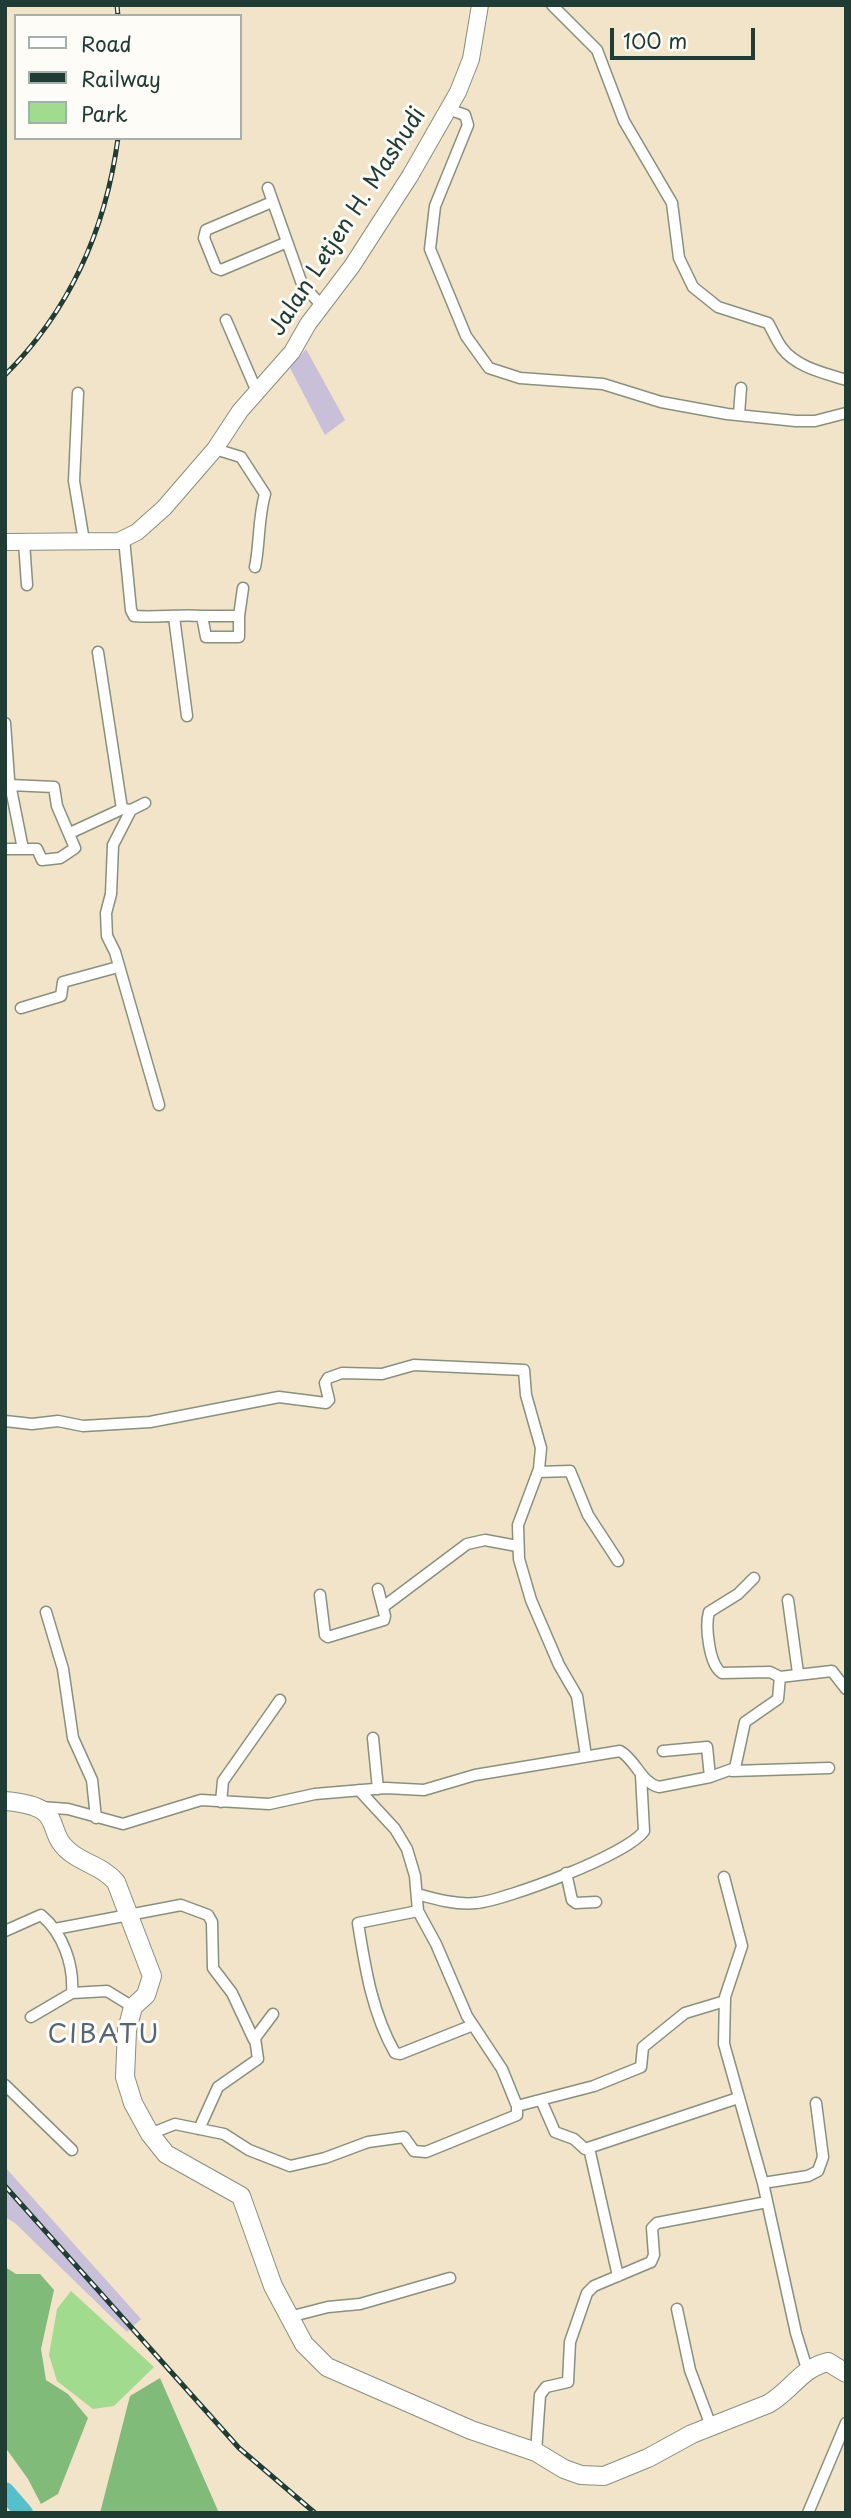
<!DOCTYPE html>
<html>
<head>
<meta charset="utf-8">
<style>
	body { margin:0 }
	#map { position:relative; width:851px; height:2518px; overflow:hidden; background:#f1e4c8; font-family:"Playpen Sans",sans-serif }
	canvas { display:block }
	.frame { position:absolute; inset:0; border:7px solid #1f3d34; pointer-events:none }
	.legend { position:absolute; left:14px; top:14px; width:228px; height:126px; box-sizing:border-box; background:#fdfcf7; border:2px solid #a4b0a9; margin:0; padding:9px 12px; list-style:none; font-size:21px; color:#1f3d34 }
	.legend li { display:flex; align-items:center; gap:14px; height:35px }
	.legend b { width:35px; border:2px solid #a4b0a9 }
	.scale { position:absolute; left:610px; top:28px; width:145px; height:32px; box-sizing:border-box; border:4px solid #1f3d34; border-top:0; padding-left:9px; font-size:21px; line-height:24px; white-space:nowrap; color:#1f3d34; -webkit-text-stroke:5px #fdfcf7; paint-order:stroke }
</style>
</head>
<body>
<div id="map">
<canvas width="851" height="2518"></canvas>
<div class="frame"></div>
<ul class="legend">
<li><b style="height:9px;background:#fff"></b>Road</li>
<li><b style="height:9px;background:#1f3d34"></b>Railway</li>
<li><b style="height:19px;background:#a0db8e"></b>Park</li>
</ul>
<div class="scale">100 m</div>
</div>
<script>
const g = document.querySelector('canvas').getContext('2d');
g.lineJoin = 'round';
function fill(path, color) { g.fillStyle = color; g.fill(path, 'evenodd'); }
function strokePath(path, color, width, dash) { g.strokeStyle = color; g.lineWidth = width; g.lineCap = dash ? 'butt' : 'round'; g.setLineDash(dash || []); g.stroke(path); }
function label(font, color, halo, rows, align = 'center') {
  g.font = font + ' "Playpen Sans",sans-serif'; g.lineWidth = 6; g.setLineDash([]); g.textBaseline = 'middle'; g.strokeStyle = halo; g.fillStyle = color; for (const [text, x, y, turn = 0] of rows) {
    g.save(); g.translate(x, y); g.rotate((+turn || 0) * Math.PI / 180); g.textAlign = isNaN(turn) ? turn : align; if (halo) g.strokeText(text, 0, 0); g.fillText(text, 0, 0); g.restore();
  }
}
fill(new Path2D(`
	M306,349L345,420L325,435L290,368Z
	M5,2167L141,2319L127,2332L15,2223L5,2217Z`), '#c8bfd8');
fill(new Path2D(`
	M71,2291L154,2367L114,2406L93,2409L57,2381L49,2355L57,2309Z`), '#a0db8e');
fill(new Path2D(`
	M5,2267L16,2274H40L54,2290L41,2349L46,2380L68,2394L88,2418L58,2494L41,2504L28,2479L5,2447Z
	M160,2378L219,2513H100L130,2396Z`), '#80bb79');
strokePath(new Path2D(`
	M5,2491L24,2513`), '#53c0cc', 18);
const minor = new Path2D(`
	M552,5L597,50L624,121L672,203L679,258L693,287L718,307L768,323C773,331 776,340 782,348C796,367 824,373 846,380
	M448,109L465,115L468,125L435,206L430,249L466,336L489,368L520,378L603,384L661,402L727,414L796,421H815L846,413
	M268,188L302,284L322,306
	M272,202L206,230L204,238L216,268L221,270L285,243
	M226,320L257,392
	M78,393L74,481L84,541
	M739,414L741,388
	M215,449L241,457L265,494C258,518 260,543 255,567
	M124,539L131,610L134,616C157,618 179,614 202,616L206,637H239V616H202
	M24,542L27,585
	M239,616L243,588
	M174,617L187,716
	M5,723L9,779L23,849
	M122,809L131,810L113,845L111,894L106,913L107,936L115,952L159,1105
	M131,810L145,803
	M70,833L122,809L98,652
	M5,849H37L42,860L60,858L75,848L57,806L54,787L10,785
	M21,1008L61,996L63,982L118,967
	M5,1421L32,1424L58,1421L83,1426L150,1422L279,1397L326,1403L329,1400L325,1383L328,1378L342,1373L382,1374L414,1365L524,1370L526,1395L541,1448L539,1469L518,1525L519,1559L531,1600L559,1665L577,1696L586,1756
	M538,1472L570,1471L588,1515L618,1561
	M754,1578L738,1594L709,1612C705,1626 709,1665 722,1673L770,1672L780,1677
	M320,1595L325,1635L328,1637L384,1620L385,1616L378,1589
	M788,1600L798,1673
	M383,1607L467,1544L485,1540L517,1546
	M46,1612L63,1669L73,1738L92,1780L96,1818
	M373,1738L378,1789
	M663,1751L707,1747L710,1777
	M732,1771L829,1768
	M221,1802L223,1781L280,1700
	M40,1807L68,1809L123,1824L201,1800L269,1804L315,1794L386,1788L424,1790L475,1775L620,1751C636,1760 641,1783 659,1787L710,1777L735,1768L745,1722L778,1699L780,1677L832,1671L846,1689
	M566,1873L572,1900L576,1903L596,1902
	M724,1877L742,1946L725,1997L724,2044L763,2183L796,2333L807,2369
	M417,1894C435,1899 456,1905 476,1903C506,1900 627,1855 644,1831L641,1775
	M418,1911L358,1923C365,1967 372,2013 395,2053L400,2054L473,2025
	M55,1929L181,1905L208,1915L212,1922L213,1968L232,1993L254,2040
	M5,1931L41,1915C63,1933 74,1965 72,1993L31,2017
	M72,1993L107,1991L133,2007
	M5,2085L72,2150
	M541,2100L555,2132L574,2139L585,2149L738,2098
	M517,2106L594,2086L641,2067L643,2047L685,2013L725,2001
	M199,2129L218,2087L258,2059L255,2038L273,2014
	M150,2134L175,2124L224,2134L249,2150L290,2166L325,2158L368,2142L404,2137L414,2151L426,2152L517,2115V2106L502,2069L467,2016L436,1944L418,1911L415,1876L407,1849L395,1829L359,1790
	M589,2148L618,2276
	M763,2183L808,2176L818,2171L823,2157L816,2103
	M677,2309L690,2370L711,2426
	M289,2317L328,2307L360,2304L450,2278
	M536,2452L540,2395L546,2387L568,2382L570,2342L587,2293L594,2286L651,2262L654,2255L652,2228L657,2223L767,2202
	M808,2513L846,2423`);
const secondary = new Path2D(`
	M5,542L119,541L137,532L164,508L215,449L240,411L292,352L308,324L352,266L410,176L458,92L471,59L480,5`);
const primary = new Path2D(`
	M5,1801C73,1807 39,1832 74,1855C89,1865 104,1868 116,1882L152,1976L146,1995L133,2007L127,2030L125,2077L133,2103L150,2134L166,2154L241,2196L273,2286L304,2344L327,2367L471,2430L536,2452L564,2469L581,2475L604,2476L648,2458L692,2434L768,2404C791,2391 801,2368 828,2362L846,2373`);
strokePath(minor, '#88907e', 13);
strokePath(secondary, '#88907e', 18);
strokePath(primary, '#88907e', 20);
strokePath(minor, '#fff', 10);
strokePath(secondary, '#fff', 16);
strokePath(primary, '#fff', 18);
const rail = new Path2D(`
	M117,5L118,16
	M5,375C70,310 106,228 118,138
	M5,2186L239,2448L315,2513`);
strokePath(rail, '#1f3d34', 5);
strokePath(rail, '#fdfcf7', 2.5, [8]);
label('23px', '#1f3d34', '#fdfcf7', [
	["Jalan Letjen H. Mashudi",348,222,-57]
]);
g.letterSpacing = '2px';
label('26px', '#566577', '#fdfcf7', [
	["CIBATU",104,2036]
]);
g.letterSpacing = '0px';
</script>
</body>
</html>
